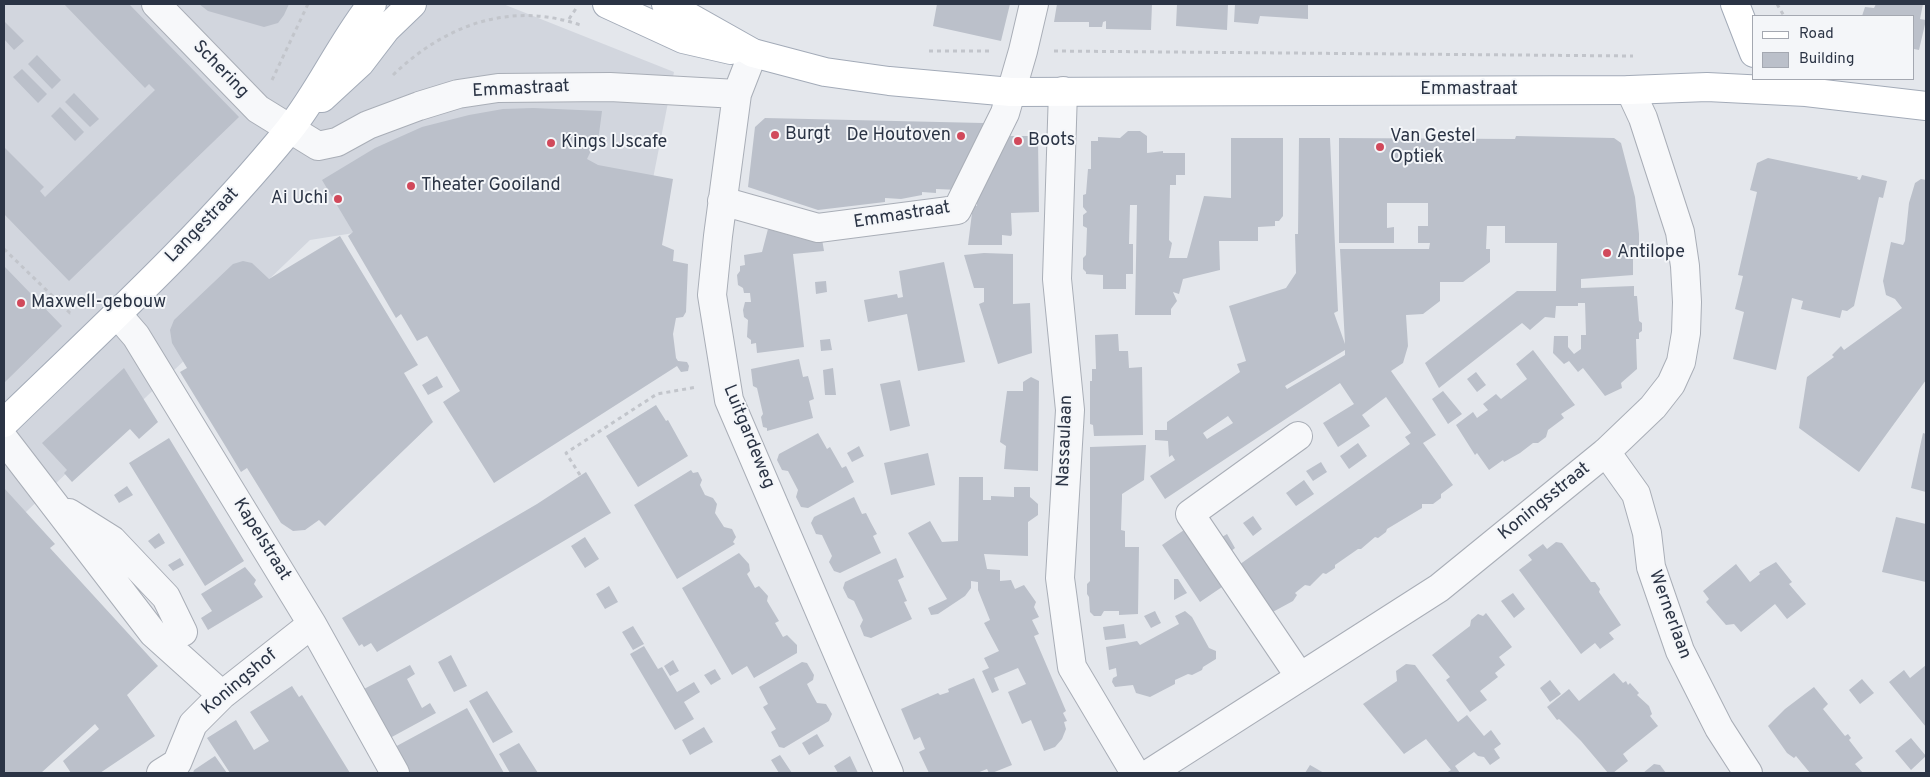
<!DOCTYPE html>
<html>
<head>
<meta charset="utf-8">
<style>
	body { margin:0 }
	#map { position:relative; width:1930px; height:777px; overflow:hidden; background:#e4e7ec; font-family:Overpass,sans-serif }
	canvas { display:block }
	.frame { position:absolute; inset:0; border:5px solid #2b3445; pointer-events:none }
	.legend { position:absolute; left:1752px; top:15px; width:162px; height:65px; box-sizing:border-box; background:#f4f6f9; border:1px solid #a4a8b1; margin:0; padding:6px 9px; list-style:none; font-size:15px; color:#2b3445 }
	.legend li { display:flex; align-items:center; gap:10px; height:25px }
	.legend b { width:25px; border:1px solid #a4a8b1 }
</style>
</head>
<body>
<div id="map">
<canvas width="1930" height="777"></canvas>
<div class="frame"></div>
<ul class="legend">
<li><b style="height:6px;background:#fff"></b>Road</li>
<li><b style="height:14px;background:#bbc0ca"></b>Building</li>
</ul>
</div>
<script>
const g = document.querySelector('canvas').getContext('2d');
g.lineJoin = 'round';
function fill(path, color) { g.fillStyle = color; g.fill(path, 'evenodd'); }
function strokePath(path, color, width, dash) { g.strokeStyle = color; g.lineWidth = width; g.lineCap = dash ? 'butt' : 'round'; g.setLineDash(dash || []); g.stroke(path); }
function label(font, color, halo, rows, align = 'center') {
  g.font = font + ' Overpass,sans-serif'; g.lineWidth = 4; g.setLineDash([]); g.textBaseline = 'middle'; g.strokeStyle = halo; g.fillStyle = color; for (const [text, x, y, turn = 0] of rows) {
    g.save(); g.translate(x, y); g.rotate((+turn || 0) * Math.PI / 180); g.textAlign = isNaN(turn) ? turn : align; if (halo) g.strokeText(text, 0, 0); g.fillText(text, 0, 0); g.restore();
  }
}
fill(new Path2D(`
	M4,4H503L674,72L646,214L498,210L310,240L4,533Z`), '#d2d6de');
fill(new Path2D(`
	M64,4H129L239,117L69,281L4,214V147L44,187L40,191L45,197L155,90L149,84L145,88Z
	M199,4H289L284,15L278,23L264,27L208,11Z
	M937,4H1010L1001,41L933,26Z
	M1057,4H1152L1151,30L1106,29V21L1103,22L1102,27H1089V22H1054Z
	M1177,4H1228L1227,30L1176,26Z
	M1235,4H1308V19L1260,16L1258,24L1234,22Z
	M1876,4H1923L1920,19L1926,20L1919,50L1914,49V16H1862L1865,7L1874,8Z
	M4,21L24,41L14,50L4,39Z
	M37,55L61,80L52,89L28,64Z
	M22,69L47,94L38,103L13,77Z
	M74,93L99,119L90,127L65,102Z
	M60,107L84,132L75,141L51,116Z
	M533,108L602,111L599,134L587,159L598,165L673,179L662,245L674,250L673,261L688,264L686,312L683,317L676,318L673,334L676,358L678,361L687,362L689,366L688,371L681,372L677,366L494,483L443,402L460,391L427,336L417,341L401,314L396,318L348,236L353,232L322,180L375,148L422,127L469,115L503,109Z
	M765,118L983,123V132L959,190L936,189V193L922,192V195L901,199L885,198V202L818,210L748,187L755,127Z
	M1128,131H1140L1147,136V153L1163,151V153H1185V175H1176V185H1170L1169,240L1172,243L1169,258H1187L1204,196L1231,198V138H1283V216L1279,221H1275V226L1258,227V241H1219L1220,270L1183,279L1179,294L1173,292L1177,301L1171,309V315H1135L1137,205H1130L1129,244H1133V274H1126V289H1103V275L1086,274V272L1083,269V258L1086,255L1087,228L1083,226V215L1087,212L1083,207V195L1086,194L1088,169H1091V141H1098V137L1120,138Z
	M1003,136H1035V139H1038L1039,212L1011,213L1012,234L1011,236L1002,235V245H968L972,213L974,205L977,206L976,192H982V180Z
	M1516,136L1614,138L1621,143L1635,197L1639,234V249H1633V275L1581,279V288L1634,286V296H1637L1639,321L1642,323V331L1639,333V339H1636L1637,369L1621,383L1622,388L1605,396L1583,368L1578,372L1569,361L1564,364L1553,353L1554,336H1568V347L1574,354L1581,349V335H1586L1585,303H1578V306H1556L1555,318L1545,317L1530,330L1522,323L1439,388L1425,363L1517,291H1556L1557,243H1505V226H1487L1486,249H1490V262L1463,282H1440V301L1423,314L1406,315L1408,346L1403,363L1391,371L1436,435L1423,443L1453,485L1441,494V498L1433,504H1422V508L1387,529L1386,532L1378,538L1375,537L1361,549H1358L1335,565V568L1326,574L1323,573L1310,586L1305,585L1295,593L1297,595L1293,601L1269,614L1236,567L1410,444L1405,437L1411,433L1386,397L1362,415L1370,426L1338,447L1323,423L1354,404L1340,383L1165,499L1150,476L1175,460L1172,455L1169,457L1168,441L1155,440V430H1167V422L1240,372L1237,364L1246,361L1229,306L1286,288L1296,273L1295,234H1298L1299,138H1330L1338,311L1334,313L1345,344L1340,249H1429L1430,243H1418V226H1428V203H1387V228L1394,227V243H1339V138L1515,139ZM1345,350V355L1287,389L1285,386ZM1228,416L1233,423L1207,439L1203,433Z
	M1768,158L1858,177L1857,179L1860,180L1862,175L1887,181L1883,198L1879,197L1854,306L1847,311L1842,310L1840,318L1801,309L1803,301L1792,298L1776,370L1733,359L1744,312L1735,309L1743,276L1738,275L1757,192L1750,190L1757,163Z
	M1921,179L1926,180V380L1859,472L1799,428L1807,377L1834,357L1832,355L1841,346L1844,350L1902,308L1895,299L1886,295L1883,281L1891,242L1903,245L1905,241L1909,203L1915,183Z
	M768,229L807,240L808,235L822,239L824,251L793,254L804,347L757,353L756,343L751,344V340L747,337L748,320L744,317L743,310L745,302H751L750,293H744L743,288L738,285L737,275L740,271V266L745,265L744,255L762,252Z
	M340,236L418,365L404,373L433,422L325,526L319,520L305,530L293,531L281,523L247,468L241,472L226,447L180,372L187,368L172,343L170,330L174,320L233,264L243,261L252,263L269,279Z
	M984,253L1013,254V304L1030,303L1032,353L998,364L979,304L984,302V288H974L964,255Z
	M944,262L965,362L918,371L907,314L868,322L864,300L897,294L898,298L903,297L899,271Z
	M4,266L62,326L5,382L4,381Z
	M826,281L827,292L816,294L815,282Z
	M1118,334L1119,351H1128L1129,368L1142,367L1143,435L1094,436L1093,425L1090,424V381H1092V369H1096L1095,335Z
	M830,339L832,350L821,351L820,340Z
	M1533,350L1575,405L1561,414L1564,418L1548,430L1546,437L1538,443H1533L1520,453L1504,462L1503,460L1489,470L1477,453L1475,455L1456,425L1473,412L1477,418L1488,410L1483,404L1496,394L1501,399L1527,379L1516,364Z
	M799,359L803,377L808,376L811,387L814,399L809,401L813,418L767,431V428L763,427L761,417L763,414L757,388L753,386L751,369Z
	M124,368L158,422L139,439L130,429L72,482L64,473L67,470L42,443Z
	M833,368L836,395H825L823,370Z
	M1476,372L1486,385L1477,392L1467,379Z
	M437,376L443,387L428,395L422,385Z
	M1031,377L1039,381L1038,471L1004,469L1006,446L1000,442L1007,391H1023V382Z
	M900,380L910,426L890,431L880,384Z
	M1443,391L1462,414L1448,424L1432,399Z
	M656,405L666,421L668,420L688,456L638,487L606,436Z
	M818,433L827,449L830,447L842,468L846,466L854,482L808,508L801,507L796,497L798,490L788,471L782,470L777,460L779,454Z
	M1923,433L1926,434V492L1911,488Z
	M169,438L244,561L205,586L129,463Z
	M1358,443L1367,456L1349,469L1340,456Z
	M1146,445L1144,480L1122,494V498L1121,530L1125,531V547H1139L1138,614L1119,615V611H1104L1101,616H1094L1090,612L1089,597L1087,594V584L1090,581V447Z
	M859,446L864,456L852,462L847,453Z
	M928,453L935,485L891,495L884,463Z
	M1321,462L1327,472L1313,481L1306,471Z
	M691,470L693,473L698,472L702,480L700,485L705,495L713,498L717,504L715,513L724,527L732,529L736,537L733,542L735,544L677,579L634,505Z
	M586,472L611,513L377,652L371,643L364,647L362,644L359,646L342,618L537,504Z
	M959,477H983V500H991V496L1014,497V487H1030V497L1038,504V515L1028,522V556L984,554L987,569L1000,570V581L1011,580L1015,589L1024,585L1036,602L1034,607L1039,617L1032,620L1039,634L1034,636L1066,711L1063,713L1067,721L1064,722L1066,729L1062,739L1055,747L1044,751L1031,720L1022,724L1008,692L1026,684L1018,668L994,678L999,690L992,693L982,671L989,668L984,658L999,651L984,623L990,620L978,590V582L971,581V588L965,596L938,614L931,615L928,608L947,599L908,533L930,521L942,542L958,541Z
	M1304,480L1314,494L1296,506L1286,493Z
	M127,486L133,495L119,503L114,495Z
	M4,488L55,544L50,548L158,666L127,695L155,736L100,773H71L63,761L99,729L95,724L41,773H4Z
	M854,497L862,514L866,513L871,523L877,534L873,536L881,553L840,573L834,571L829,562L832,556L822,535L816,534L811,523L814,517Z
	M1253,516L1262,529L1253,536L1243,523Z
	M1896,517L1926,524V582L1882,572Z
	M1184,530L1222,587L1200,602L1162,545Z
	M159,533L165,543L155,549L148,541Z
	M1227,534L1235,548L1227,554L1217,540Z
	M585,537L599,559L585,568L571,546Z
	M1556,542L1562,543L1591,582H1595L1600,589L1599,592L1621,625L1609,633L1614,639L1600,649L1595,643L1581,654L1519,570L1532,560L1528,555L1543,544L1547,549Z
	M739,553L749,564L750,571L747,574L755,588L759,586L768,596L767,601L779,621L775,623L783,637L787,635L797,645V653L754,678L747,666L732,675L682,588Z
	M180,558L184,565L173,571L168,565Z
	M896,558L904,577L898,580L907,601L904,602L912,619L871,638L864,636L860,626L863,620L854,601L848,598L843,588L845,582Z
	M1776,562L1792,582L1789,584L1806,604L1787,619L1775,604L1741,632L1734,624L1726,625L1706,602L1709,599L1703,591L1736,564L1750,582L1760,574L1759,572Z
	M245,567L256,580L254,584L263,597L208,630L201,618L212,611L201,594Z
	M1174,579H1178L1187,593L1174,600Z
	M609,586L618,602L605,609L596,594Z
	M1513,593L1525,609L1514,618L1501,601Z
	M1155,611L1161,623L1151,628L1144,616Z
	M1185,611L1192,617L1209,648L1216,651V659L1203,667L1202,670L1192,675L1188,674L1175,680V684L1150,697L1136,693L1133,685L1115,687L1112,682L1113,678L1117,676L1116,668L1109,670L1106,647L1137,641L1140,645L1179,624L1175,616Z
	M1486,613L1512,647L1499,657L1505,665L1495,673L1498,677L1480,691L1487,700L1470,712L1446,680L1450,677L1432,655L1470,626L1471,620L1478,614L1483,616Z
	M1124,624L1126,638L1105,640L1103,627Z
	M633,626L644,644L633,650L622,632Z
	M644,646L658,669L662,667L677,692L694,682L700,692L684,702L694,719L675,730L630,654Z
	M451,655L467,686L454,692L438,662Z
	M673,660L679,671L670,676L664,666Z
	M802,662L807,663L814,675L813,680L807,684L812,694L817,703L826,704L832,714L829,721L784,748L779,747L771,732L776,729L763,707L768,704L759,687Z
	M1406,664L1415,665L1458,722L1467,715L1484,736L1491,730L1501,744L1494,749L1500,758L1490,765L1484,757L1478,756L1474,752L1455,766L1460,773H1446L1451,770L1426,739L1404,754L1363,704L1397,681L1396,671Z
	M410,665L415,674L407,679L422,708L430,703L436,713L390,738L364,689Z
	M1926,665V727L1889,682L1904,670L1910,678Z
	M715,669L721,679L711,685L704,675Z
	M1614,673L1623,683L1626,681L1628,685L1630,683L1639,693L1637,695L1649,706L1652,714L1650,716L1658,726L1623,754L1628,761L1613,773H1608L1581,741L1559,719L1557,720L1547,707L1569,689L1579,701Z
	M974,678L1012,765L992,773H989L987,769L977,773H929L919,752L925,749L920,737L914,740L901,709L938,693L940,695L949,692L948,689Z
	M1862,679L1874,693L1860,704L1849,690Z
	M1550,680L1561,694L1550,702L1540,688Z
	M292,686L299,697L302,695L350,773H230L207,738L236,720L254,750L269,741L250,712Z
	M1814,687L1828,704L1823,709L1845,736L1848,734L1851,738L1849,740L1863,758L1855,764L1863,773H1810L1796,756L1794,758L1787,753L1768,726L1785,709Z
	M487,691L513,732L493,743L469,701Z
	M467,708L504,773H406L393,748Z
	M704,727L713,742L690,755L682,740Z
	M817,734L824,746L809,755L802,743Z
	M1911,738L1926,756L1911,770L1895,751Z
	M519,743L538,773H510L499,754Z
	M780,755L792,773H779L771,760Z
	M215,756L227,773H193L194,770Z
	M850,756L858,773H838L834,766Z
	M1654,764L1660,765L1666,773H1643Z
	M1310,765L1324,773H1305Z`), '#bbc0ca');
const minor = new Path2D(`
	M156,4L258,109L318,146L337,142L368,125L419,106L458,94L498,88L610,87L737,94
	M753,53L737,94L718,236L712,295L729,400L889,773
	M1063,91L1057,279L1070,410L1060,578L1072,667L1135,773
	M722,201L818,228L957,210L1005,113L1023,51L1034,4
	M117,314L136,336L312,624L395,773
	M1298,436L1190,514L1300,677
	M4,439L153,633L222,695
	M1606,452L1636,494L1647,533L1651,567L1680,651L1719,728L1748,773
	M69,513L112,540L166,597L183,632
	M161,773L177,763L193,724L222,695L312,624
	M1150,773L1439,588L1606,452L1653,407L1671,384L1681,362L1686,333L1687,302L1685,266L1680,232L1643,118L1630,90`);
const major = new Path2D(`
	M607,4L683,39L731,50
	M666,4L753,53L825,72L889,81L1011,92L1630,90L1707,87L1806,92L1926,106
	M1735,4L1754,53
	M322,98L360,63L386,29L412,4
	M4,423C102,328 203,236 289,130C320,91 341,43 372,4`);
strokePath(minor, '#a9aeb7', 30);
strokePath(major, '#a3abb8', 30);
strokePath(new Path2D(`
	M1777,4L1784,16
	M569,19L577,7
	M929,51H991
	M1054,51L1633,56
	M393,75C445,25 511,0 583,26
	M272,80L308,4
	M4,249L70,313L73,312
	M580,475L566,453L657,394L697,387`), '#c2c5cb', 3, [4, 4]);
strokePath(minor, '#f7f8fa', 28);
strokePath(major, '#fff', 28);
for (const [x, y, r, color] of [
	[775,135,5,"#d1495b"],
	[961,136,5,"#d1495b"],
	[1018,141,5,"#d1495b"],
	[551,143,5,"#d1495b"],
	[1380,147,5,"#d1495b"],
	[411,186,5,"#d1495b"],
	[338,199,5,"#d1495b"],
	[1607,253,5,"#d1495b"],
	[21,303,5,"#d1495b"]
]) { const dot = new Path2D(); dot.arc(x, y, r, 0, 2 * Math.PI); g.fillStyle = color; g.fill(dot); strokePath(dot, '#f4f6f9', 2); }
label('18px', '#2b3445', '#f4f6f9', [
	["Schering",220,70,46],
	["Emmastraat",521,90,-3],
	["Emmastraat",1469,90],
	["Emmastraat",902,216,-9],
	["Langestraat",203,226,-46],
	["Luitgardeweg",748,437,68],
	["Nassaulaan",1066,441,-88],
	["Koningsstraat",1545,502,-39],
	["Kapelstraat",261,540,58],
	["Wernerlaan",1669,615,70],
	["Koningshof",240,683,-40]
]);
label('18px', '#2b3445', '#f4f6f9', [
	["Burgt",785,135],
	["De Houtoven",951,136,"right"],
	["Van Gestel",1390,137],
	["Optiek",1390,158],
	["Boots",1028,141],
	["Kings IJscafe",561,143],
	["Theater Gooiland",421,186],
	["Ai Uchi",328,199,"right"],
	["Antilope",1617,253],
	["Maxwell-gebouw",31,303]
], 'left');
</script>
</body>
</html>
